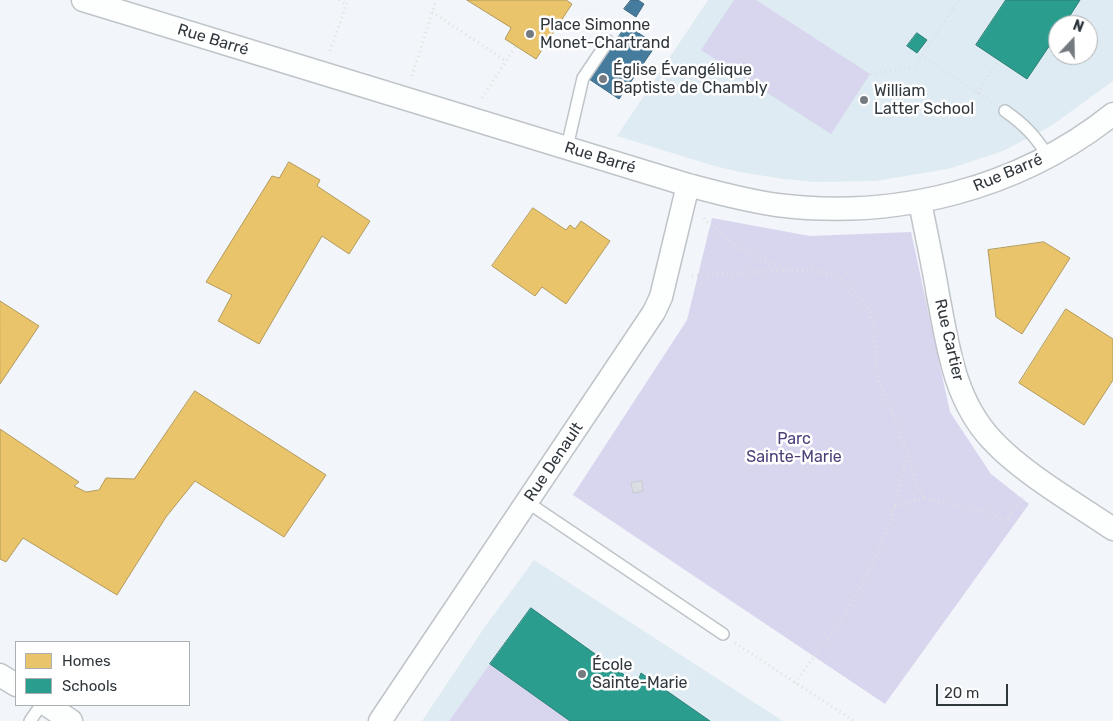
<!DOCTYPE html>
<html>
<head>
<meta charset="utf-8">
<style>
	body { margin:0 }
	#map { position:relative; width:1113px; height:721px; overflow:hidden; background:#f2f6fa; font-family:Rubik,sans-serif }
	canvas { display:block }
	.legend { position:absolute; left:15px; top:641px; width:175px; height:65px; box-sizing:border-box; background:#fff; border:1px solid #acafb2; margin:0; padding:6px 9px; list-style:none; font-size:15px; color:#30383e }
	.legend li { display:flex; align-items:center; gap:10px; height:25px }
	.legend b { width:25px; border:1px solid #acafb2 }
	.north { position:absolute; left:1048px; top:15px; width:50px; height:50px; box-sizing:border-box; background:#fff; border:1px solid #acafb2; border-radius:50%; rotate:21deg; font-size:14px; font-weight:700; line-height:20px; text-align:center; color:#30383e }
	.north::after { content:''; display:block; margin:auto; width:18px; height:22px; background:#747a80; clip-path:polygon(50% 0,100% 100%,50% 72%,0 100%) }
	.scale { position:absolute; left:936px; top:684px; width:72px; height:22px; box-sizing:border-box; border:2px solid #30383e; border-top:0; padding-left:6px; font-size:15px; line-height:18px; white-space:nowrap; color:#30383e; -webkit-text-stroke:4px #fff; paint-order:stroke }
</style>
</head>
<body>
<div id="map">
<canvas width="1113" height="721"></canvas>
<ul class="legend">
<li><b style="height:14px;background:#e9c46a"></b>Homes</li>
<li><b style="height:14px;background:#2a9d8f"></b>Schools</li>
</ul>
<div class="north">N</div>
<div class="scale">20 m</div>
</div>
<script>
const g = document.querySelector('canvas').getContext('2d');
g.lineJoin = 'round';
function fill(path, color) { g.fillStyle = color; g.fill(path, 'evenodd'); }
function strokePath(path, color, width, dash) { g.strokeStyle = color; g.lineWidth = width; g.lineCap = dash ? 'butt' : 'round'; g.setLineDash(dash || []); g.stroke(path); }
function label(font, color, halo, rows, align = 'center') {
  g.font = font + ' Rubik,sans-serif'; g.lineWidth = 5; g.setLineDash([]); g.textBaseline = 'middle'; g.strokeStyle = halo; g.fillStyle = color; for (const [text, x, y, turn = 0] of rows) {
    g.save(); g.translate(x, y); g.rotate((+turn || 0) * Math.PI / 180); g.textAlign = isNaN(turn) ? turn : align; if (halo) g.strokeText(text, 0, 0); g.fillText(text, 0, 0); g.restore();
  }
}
fill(new Path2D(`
	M708,0H1113V81L1051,126L1003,151L948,169L876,181L815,182L783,179L740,172L714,166L617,136ZM1058,25H1088V55H1058Z
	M534,560L783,721H422L484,628Z`), '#dfebf2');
fill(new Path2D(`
	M734,0H756L870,74L831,134L701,50Z
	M712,218L810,236L911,232L950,412L991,474L1029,504L885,704L573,495L687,320Z
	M490,664L570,721H449Z`), '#d8d6ef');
const homes = new Path2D(`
	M467,0H566L572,4L536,59L505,39L511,28Z
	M289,162L320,180L317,186L370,221L349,254L322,236L259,344L218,321L232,295L206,282L272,176L279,178Z
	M533,208L566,230L570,225L575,229L581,221L610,241L566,304L542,287L535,296L492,266Z
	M1044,242L1070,258L1022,334L996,317L988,250Z
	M0,301L39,326L0,384Z
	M1066,309L1113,339V380L1084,425L1019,383Z
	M195,391L326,475L284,537L195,481L166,517L117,595L23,538L6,562L0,559V429L79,482L74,486L86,492L99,490L106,478L134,479Z`);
fill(homes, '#e9c46a');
strokePath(homes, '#b29a5d', 1);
const schools = new Path2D(`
	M1006,0H1080L1064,25H1058V33L1027,79L976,45Z
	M917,33L927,40L917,53L907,46Z
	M531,608L637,684L641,673L710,721H570L490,664Z`);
fill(schools, '#2a9d8f');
strokePath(schools, '#2c7f77', 1);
const public = new Path2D(`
	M631,0H638L644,4L636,17L624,9Z
	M627,25L656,45L619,99L589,79Z`);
fill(public, '#457b9d');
strokePath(public, '#3f6780', 1);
const building = new Path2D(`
	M642,481L643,491L633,493L631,483Z`);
fill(building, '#dadee3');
strokePath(building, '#c8ccd2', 1);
const service = new Path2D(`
	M1005,111C1025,125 1035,136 1048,156
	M567,147L583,78L608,41
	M527,502L723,634
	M30,721L41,705`);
const minor = new Path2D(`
	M83,0L688,185C718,193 747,201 777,205C896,220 1019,189 1113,114
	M920,202C926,233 933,264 938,295C948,346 954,399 991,439C1022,473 1075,503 1113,529
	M0,675L16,685
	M47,705L71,721
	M380,721L654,312L661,297L688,185`);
strokePath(service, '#bec4c8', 14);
strokePath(minor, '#bec4c8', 25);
strokePath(new Path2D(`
	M339,0L346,5
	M959,0L922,56L992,102
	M432,12L506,61
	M330,51L348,0
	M870,74L915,66L922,56
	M412,76L436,0
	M977,93L999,60
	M482,98L516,46
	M704,218L706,221L737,247L786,270
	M692,276L787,270L816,271L839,277L848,284L869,310L874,322L875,358L879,380L904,443L917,486L924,498
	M895,507L924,498L992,513L1006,521L1023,497
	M735,643L854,721
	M795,683C817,652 842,621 860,587C883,547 899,502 906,457`), '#dee0e1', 3, [1, 4]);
strokePath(service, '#fdfefe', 11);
strokePath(minor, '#fdfefe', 22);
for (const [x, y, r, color] of [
	[530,34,5,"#747a80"],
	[603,79,5,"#747a80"],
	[864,100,5,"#747a80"],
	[582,674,5,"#747a80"]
]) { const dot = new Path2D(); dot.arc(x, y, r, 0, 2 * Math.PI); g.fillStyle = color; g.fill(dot); strokePath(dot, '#fff', 2); }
label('16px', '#30383e', '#fff', [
	["Place Simonne",540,25],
	["Monet-Chartrand",540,43],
	["Église Évangélique",613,70],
	["Baptiste de Chambly",613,88],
	["William",874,91],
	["Latter School",874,109],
	["École",592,665],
	["Sainte-Marie",592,683]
], 'left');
label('16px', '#30383e', '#fff', [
	["Rue Barré",213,40,17],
	["Rue Barré",600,158,17],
	["Rue Barré",1008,173,-23],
	["Rue Cartier",949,340,77],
	["Rue Denault",554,462,-56]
]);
label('16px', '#4d4079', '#fff', [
	["Parc",794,439],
	["Sainte-Marie",794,457]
]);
</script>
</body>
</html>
